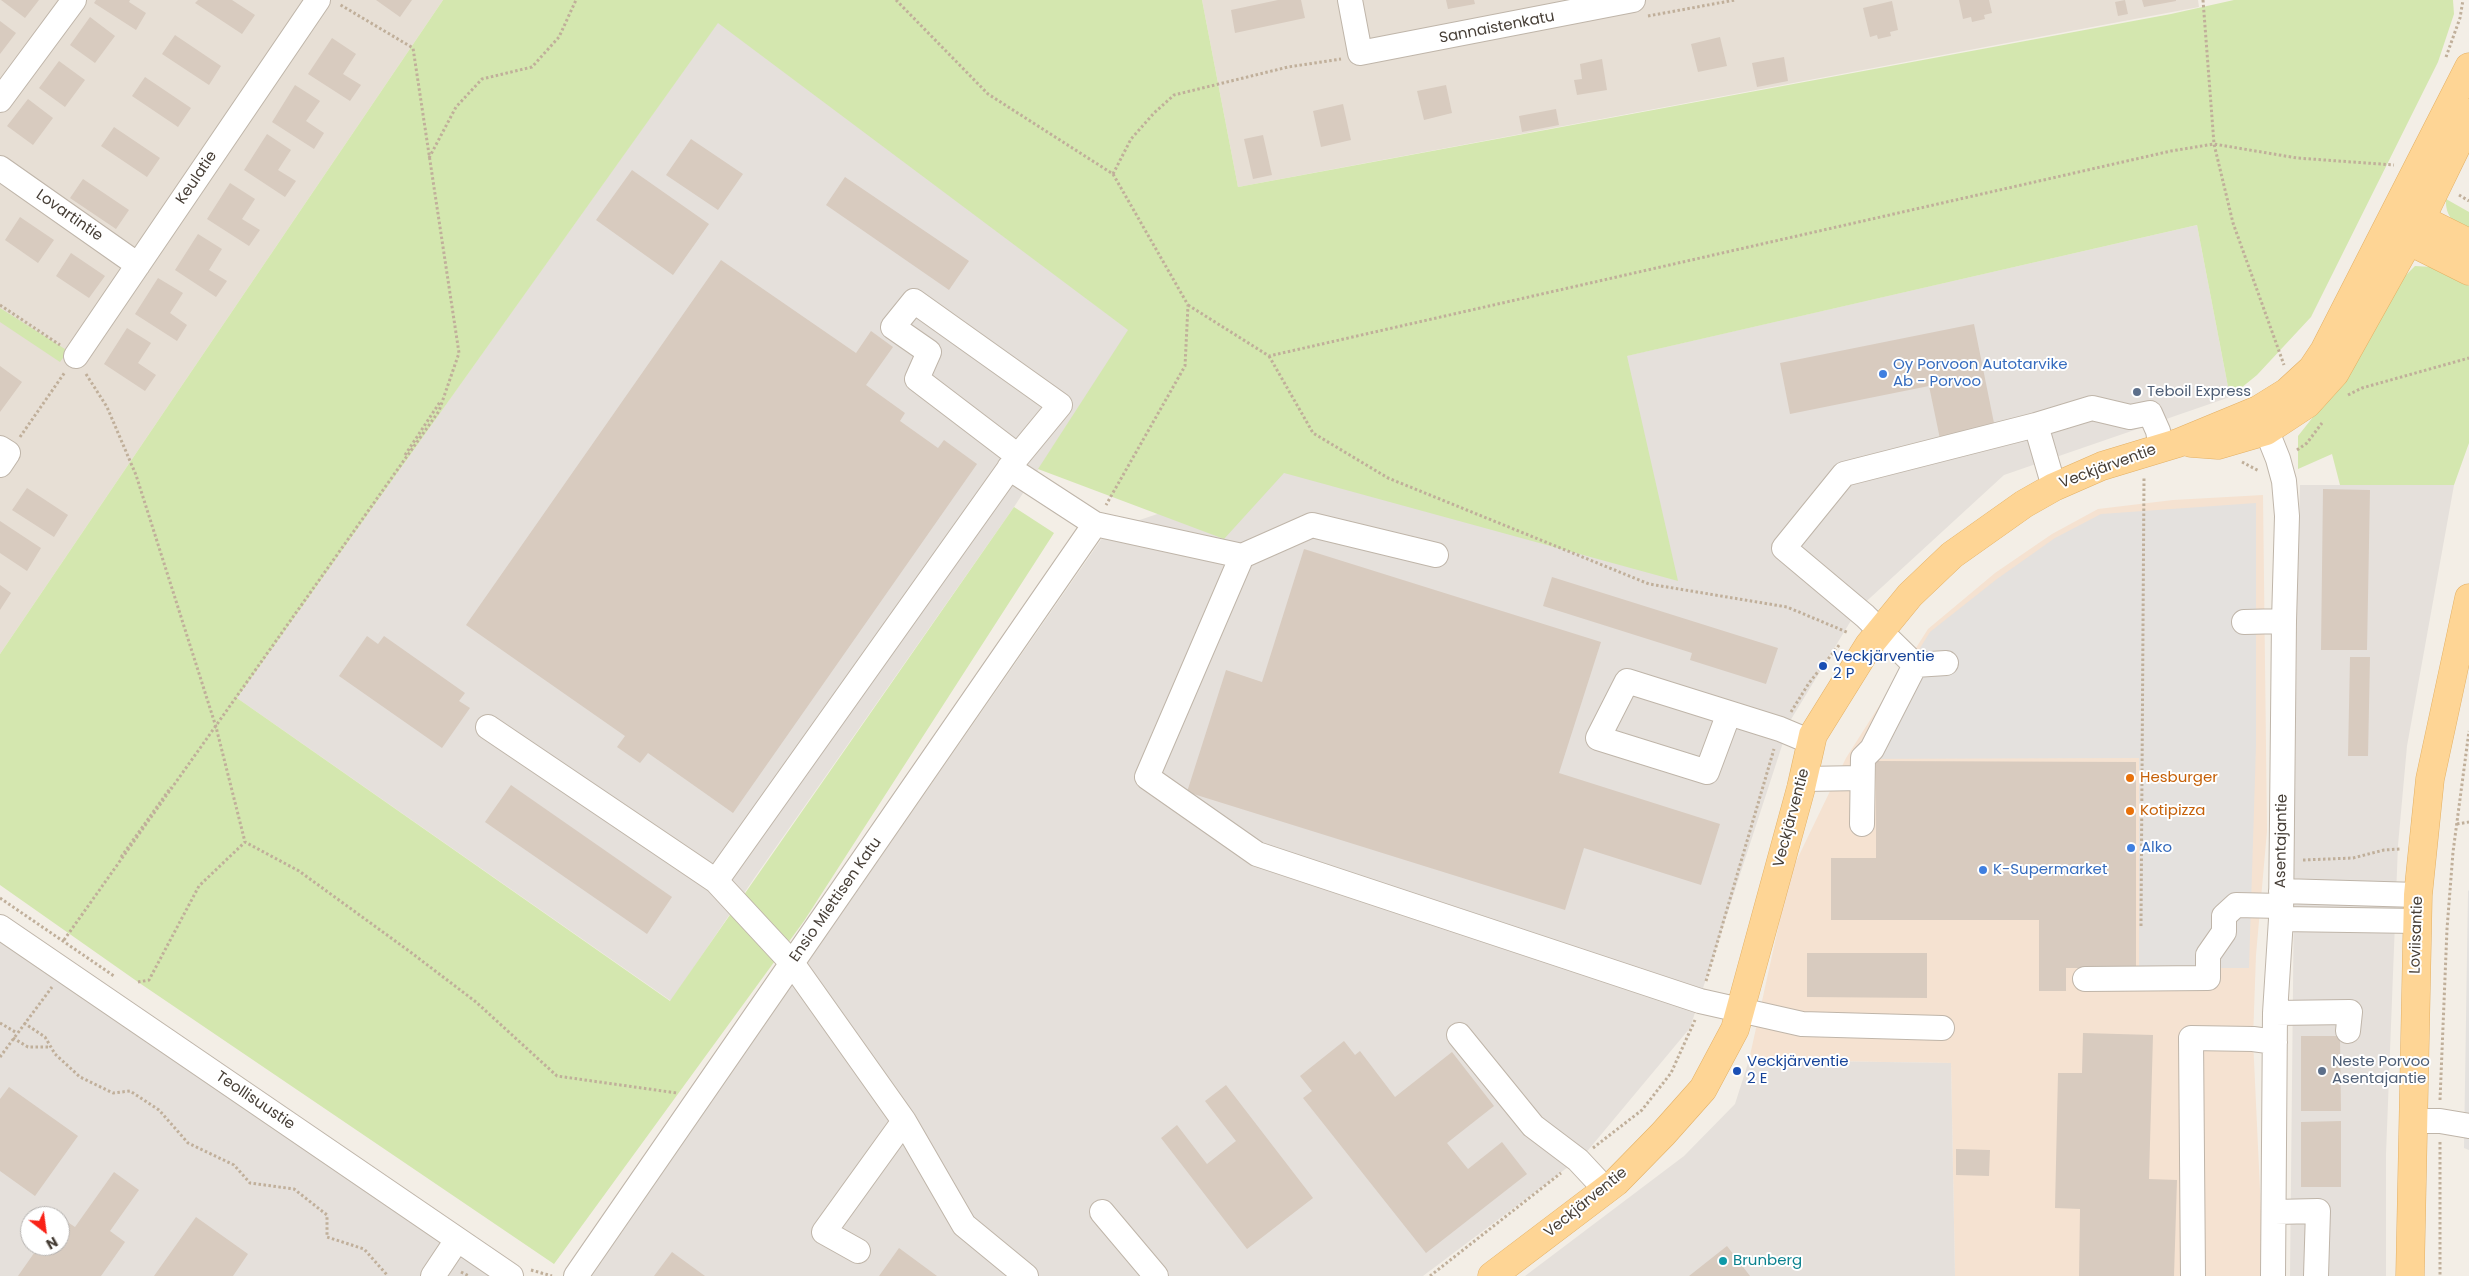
<!DOCTYPE html>
<html>
<head>
<meta charset="utf-8">
<style>
	body { margin:0 }
	#map { position:relative; width:2469px; height:1276px; overflow:hidden; background:#f3eee6; font-family:Poppins,sans-serif }
	canvas { display:block }
	.north { position:absolute; left:20px; top:1206px; width:50px; height:50px; box-sizing:border-box; background:#fff; border:1px solid #b5b2af; border-radius:50%; rotate:150deg; font-size:14px; font-weight:700; line-height:20px; text-align:center; color:#463e36 }
	.north::after { content:''; display:block; margin:auto; width:18px; height:22px; background:#f92217; clip-path:polygon(50% 0,100% 100%,50% 72%,0 100%) }
</style>
</head>
<body>
<div id="map">
<canvas width="2469" height="1276"></canvas>
<div class="north">N</div>
</div>
<script>
const g = document.querySelector('canvas').getContext('2d');
g.lineJoin = 'round';
function fill(path, color) { g.fillStyle = color; g.fill(path, 'evenodd'); }
function strokePath(path, color, width, dash) { g.strokeStyle = color; g.lineWidth = width; g.lineCap = dash ? 'butt' : 'round'; g.setLineDash(dash || []); g.stroke(path); }
function label(font, color, halo, rows, align = 'center') {
  g.font = font + ' Poppins,sans-serif'; g.lineWidth = 4; g.setLineDash([]); g.textBaseline = 'middle'; g.strokeStyle = halo; g.fillStyle = color; for (const [text, x, y, turn = 0] of rows) {
    g.save(); g.translate(x, y); g.rotate((+turn || 0) * Math.PI / 180); g.textAlign = isNaN(turn) ? turn : align; if (halo) g.strokeText(text, 0, 0); g.fillText(text, 0, 0); g.restore();
  }
}
fill(new Path2D(`
	M0,0H443L0,654Z
	M1202,0H2198L2199,7L1238,187Z`), '#e7dfd5');
fill(new Path2D(`
	M2263,495L2267,831L2256,955L2253,1039L2264,1276H1955L1951,1063L1749,1060L1790,874L1846,758L1928,629L1995,573L2052,534L2098,509L2173,500Z`), '#f5e2d1');
fill(new Path2D(`
	M718,22L1129,330L1014,507L755,877L671,1001L237,698Z
	M2197,225L2230,397L2004,475L1858,609L1790,721L1690,1028L1584,1155L1423,1276H590L1107,531L1626,356Z
	M2300,485H2454L2407,746L2398,845L2386,1154V1276H2290L2297,598Z
	M0,932L496,1276H0ZM30,1216H60V1246H30Z
	M1749,1060L1951,1063L1955,1276H1525L1684,1156L1735,1104Z`), '#e5e0db');
fill(new Path2D(`
	M443,0H1202L1238,187L2171,14L2234,0H2453L2454,14L2438,62L2311,317L2257,375L2230,397L2197,225L1627,356L1678,581L1284,473L1224,539L1038,469L1128,330L718,23L237,698L670,1001L1014,507L1054,533L804,921L554,1264L138,982L0,885V654Z
	M2446,199L2469,212V234C2455,224 2445,217 2446,199Z
	M2415,266L2432,267L2469,286V443L2454,485H2340L2332,454L2298,469V436L2317,412L2403,278Z
	M0,308L68,351L60,362L0,322Z`), '#d4e7af');
fill(new Path2D(`
	M2256,503V746L2249,968H2139V758L1851,759L1930,632L1997,579L2055,538L2101,514Z
	M2468,890L2469,891V1150L2464,1148Z`), '#e4e1de');
fill(new Path2D(`
	M1,0H39L25,18Z
	M96,0H130L129,2L146,13L136,30L94,3Z
	M198,0H232L255,15L242,34L195,3Z
	M376,0H412L400,17Z
	M1278,0H1301L1305,18L1235,33L1231,10Z
	M1446,0H1474L1475,4L1448,9Z
	M1959,0H1989L1992,13L1984,15L1985,19L1972,22L1971,17L1963,19Z
	M2125,0L2128,14L2118,16L2115,2Z
	M2142,0H2176V1L2144,7Z
	M1892,1L1898,30L1890,32L1891,36L1878,39L1877,35L1870,37L1863,8Z
	M90,17L115,36L95,63L70,45Z
	M0,21L16,33L0,54Z
	M175,35L221,66L209,85L162,54Z
	M1720,37L1727,66L1698,72L1691,44Z
	M332,38L356,54L343,74L361,85L350,101L308,74Z
	M1784,57L1788,81L1757,87L1752,63Z
	M1602,59L1607,90L1577,95L1574,80L1582,79L1580,64Z
	M59,61L85,80L65,107L39,88Z
	M145,77L191,108L178,127L132,96Z
	M295,85L320,101L306,121L324,133L314,149L272,122Z
	M1446,85L1452,113L1424,120L1417,91Z
	M28,99L53,118L33,145L7,126Z
	M1343,104L1351,140L1321,147L1313,111Z
	M1556,109L1559,125L1522,132L1519,116Z
	M114,127L160,158L147,177L101,146Z
	M267,134L291,150L278,170L296,181L285,197L244,170Z
	M1263,135L1272,175L1253,179L1244,139Z
	M691,139L743,174L718,210L666,175Z
	M632,170L709,224L673,275L596,220Z
	M845,177L969,261L949,290L826,205Z
	M83,179L129,210L116,229L70,198Z
	M230,183L255,199L242,219L260,230L249,246L207,219Z
	M20,217L54,240L38,263L5,240Z
	M198,234L222,249L209,270L227,281L216,297L175,270Z
	M71,253L105,276L89,298L56,276Z
	M721,260L856,353L871,331L893,347L866,385L905,413L900,421L938,448L944,440L977,464L733,813L648,753L640,763L617,747L625,736L466,625Z
	M158,278L183,293L170,313L187,325L177,341L135,314Z
	M1974,324L1995,428L1940,439L1929,386L1790,414L1780,363Z
	M127,328L151,343L138,363L156,375L145,391L104,364Z
	M0,366L22,382L0,412Z
	M27,488L68,515L54,537L12,510Z
	M2323,489L2370,490L2367,650H2321Z
	M0,521L41,548L27,571L0,553Z
	M1304,549L1601,642L1559,773L1720,824L1701,885L1584,848L1565,910L1187,792L1226,670L1262,682Z
	M1552,577L1778,648L1766,684L1690,660L1692,653L1543,606Z
	M0,585L11,593L0,610Z
	M367,636L378,644L384,636L465,693L459,701L470,708L442,748L339,676Z
	M2350,657H2370L2368,756H2348Z
	M1876,761L2136,762V968H2066V991H2039V920H1831V858H1876Z
	M511,785L672,897L647,934L485,822Z
	M1807,953H1927V998L1807,997Z
	M2083,1033L2153,1035L2149,1179L2177,1180L2174,1276H2079L2080,1209L2055,1208L2058,1073H2082Z
	M2301,1036H2340L2341,1111H2301Z
	M1344,1041L1355,1055L1360,1051L1395,1097L1452,1052L1494,1106L1447,1143L1468,1169L1502,1142L1527,1174L1426,1253L1303,1098L1312,1091L1300,1076Z
	M1226,1085L1313,1198L1247,1249L1161,1138L1177,1125L1207,1164L1236,1141L1205,1101Z
	M9,1087L78,1136L35,1196L0,1171V1099Z
	M2341,1121V1187H2301V1122Z
	M1956,1149L1990,1150L1989,1176L1956,1175Z
	M114,1172L139,1190L110,1231L125,1242L101,1276H18L39,1246H60V1217L75,1227Z
	M196,1217L248,1254L233,1276H154Z
	M1727,1246L1750,1276H1689Z
	M899,1248L937,1276H879Z
	M672,1252L705,1276H654Z`), '#d8cbbf');
const minor = new Path2D(`
	M1350,0L1360,53L1633,0
	M0,100L74,0
	M0,168L138,265
	M76,356L318,0
	M2260,414L2278,459L2284,481L2287,516L2284,621L2281,919L2275,1013L2273,1276
	M0,448L8,453L0,465
	M1009,468L1095,524L1242,556L1312,525L1436,555
	M2054,487L2036,425L2092,408L2130,417L2150,413L2158,431L2161,447
	M1242,556L1147,777L1257,854L1700,1001L1802,1024L1942,1028
	M2244,622L2284,621
	M1946,663L1915,665L1865,616L1784,548L1844,474L2036,425
	M1729,713L1707,772L1598,738L1627,681L1780,729L1811,742
	M488,727L716,881L792,963L904,1121L824,1232L858,1251
	M1804,779L1862,778
	M1862,824L1863,758L1872,749L1915,665
	M716,881L1018,456L917,379L929,352L893,327L914,301L1060,405L1018,456
	M2281,891L2418,895
	M2281,919L2417,921
	M0,927L511,1276
	M2085,979L2208,978V955L2224,932V916L2236,905L2281,906
	M2275,1013L2350,1012L2348,1031
	M1459,1035L1533,1126L1578,1160L1606,1190
	M904,1121L964,1225L1026,1276
	M2413,1121H2440L2469,1126
	M1102,1212L1156,1276
	M2275,1212L2318,1211L2316,1276
	M433,1276L457,1240
	M576,1276L1095,524
	M2193,1276L2191,1038L2253,1039L2275,1042`);
const major = new Path2D(`
	M2404,219H2421L2469,243
	M2398,226L2409,241L2469,271
	M2191,443L2218,445L2266,431L2307,404L2335,373L2421,219L2460,139L2469,113
	M1492,1276L1616,1182L1663,1134L1703,1089L1735,1029L1801,788L1813,735L1869,645L1910,595L1952,555L2024,504L2054,487L2102,466L2178,443L2258,410L2287,392L2312,369L2324,351L2469,67
	M2410,1276L2418,895L2430,779L2469,598`);
strokePath(minor, '#bfb5a9', 26);
strokePath(major, '#e3b064', 29);
strokePath(new Path2D(`
	M896,0L988,94L1113,174L1188,305L1185,366L1106,505
	M2203,0L2214,144L2233,223L2284,365
	M1648,16L1735,0
	M2446,57L2460,18L2463,0
	M429,158L456,107L482,79L532,67L559,37L576,0
	M1113,174L1131,139L1154,113L1174,95L1288,67L1341,59
	M2459,195L2469,201
	M0,305L60,345
	M1188,305L1269,356L2171,151L2214,144L2297,158L2394,165
	M1269,356L1313,433L1388,478L1649,584L1787,607L1849,633
	M86,374L107,407L136,475L216,727L245,842L299,871L409,951L476,1002L557,1076L677,1093
	M2348,395L2362,388L2469,358
	M20,437L65,372
	M2297,450L2307,443L2322,423
	M405,455L440,402
	M2242,462L2259,471
	M1791,712L1809,683L1840,644
	M2457,824L2469,822
	M121,857L171,787
	M2303,860L2353,858L2384,850L2400,849
	M0,898L114,976
	M2141,926L2144,477
	M64,940L439,411L459,353L413,48L339,4
	M1706,981L1774,749
	M138,982L149,980L199,886L245,842
	M0,1023L17,1033
	M24,1023L45,1037L55,1054L80,1077L113,1093L130,1091L159,1110L188,1143L234,1165L250,1183L294,1189L327,1215V1237L364,1249L388,1276
	M13,1038L28,1047H50
	M0,1057L52,987
	M2440,1100L2447,929L2453,852L2469,731
	M2440,1142V1276
	M1593,1148L1642,1110L1671,1073L1695,1020
	M531,1270L552,1276
	M461,1272L469,1276
	M1430,1276L1561,1173`), '#c0af9a', 3, [2.5, 2.5]);
strokePath(minor, '#fff', 24);
strokePath(major, '#fed595', 28);
for (const [x, y, r, color] of [
	[1883,374,5,"#3f7fe0"],
	[2137,392,5,"#5c6f8a"],
	[1823,666,5,"#1a4fb4"],
	[2130,778,5,"#e8710a"],
	[2130,811,5,"#e8710a"],
	[2131,848,5,"#3f7fe0"],
	[1983,870,5,"#3f7fe0"],
	[1737,1071,5,"#1a4fb4"],
	[2322,1071,5,"#5c6f8a"],
	[1723,1261,5,"#0f9aa8"]
]) { const dot = new Path2D(); dot.arc(x, y, r, 0, 2 * Math.PI); g.fillStyle = color; g.fill(dot); strokePath(dot, '#fff', 2); }
label('15px', '#463e36', '#fff', [
	["Sannaistenkatu",1497,28,-11],
	["Keulatie",197,178,-56],
	["Lovartintie",69,216,35],
	["Veckjärventie",2108,467,-20],
	["Veckjärventie",1792,818,-75],
	["Asentajantie",2282,841,-89],
	["Ensio Miettisen Katu",836,900,-55],
	["Loviisantie",2417,935,-88],
	["Teollisuustie",255,1101,34],
	["Veckjärventie",1586,1203,-39]
]);
label('15px', '#366cbe', '#fff', [
	["Oy Porvoon Autotarvike",1893,365],
	["Ab - Porvoo",1893,382],
	["Alko",2141,848],
	["K-Supermarket",1993,870]
], 'left');
label('15px', '#4e5e75', '#fff', [
	["Teboil Express",2147,392],
	["Neste Porvoo",2332,1062],
	["Asentajantie",2332,1079]
], 'left');
label('15px', '#164399', '#fff', [
	["Veckjärventie",1833,657],
	["2 P",1833,674],
	["Veckjärventie",1747,1062],
	["2 E",1747,1079]
], 'left');
label('15px', '#c56008', '#fff', [
	["Hesburger",2140,778],
	["Kotipizza",2140,811]
], 'left');
label('15px', '#0d838f', '#fff', [
	["Brunberg",1733,1261]
], 'left');
</script>
</body>
</html>
